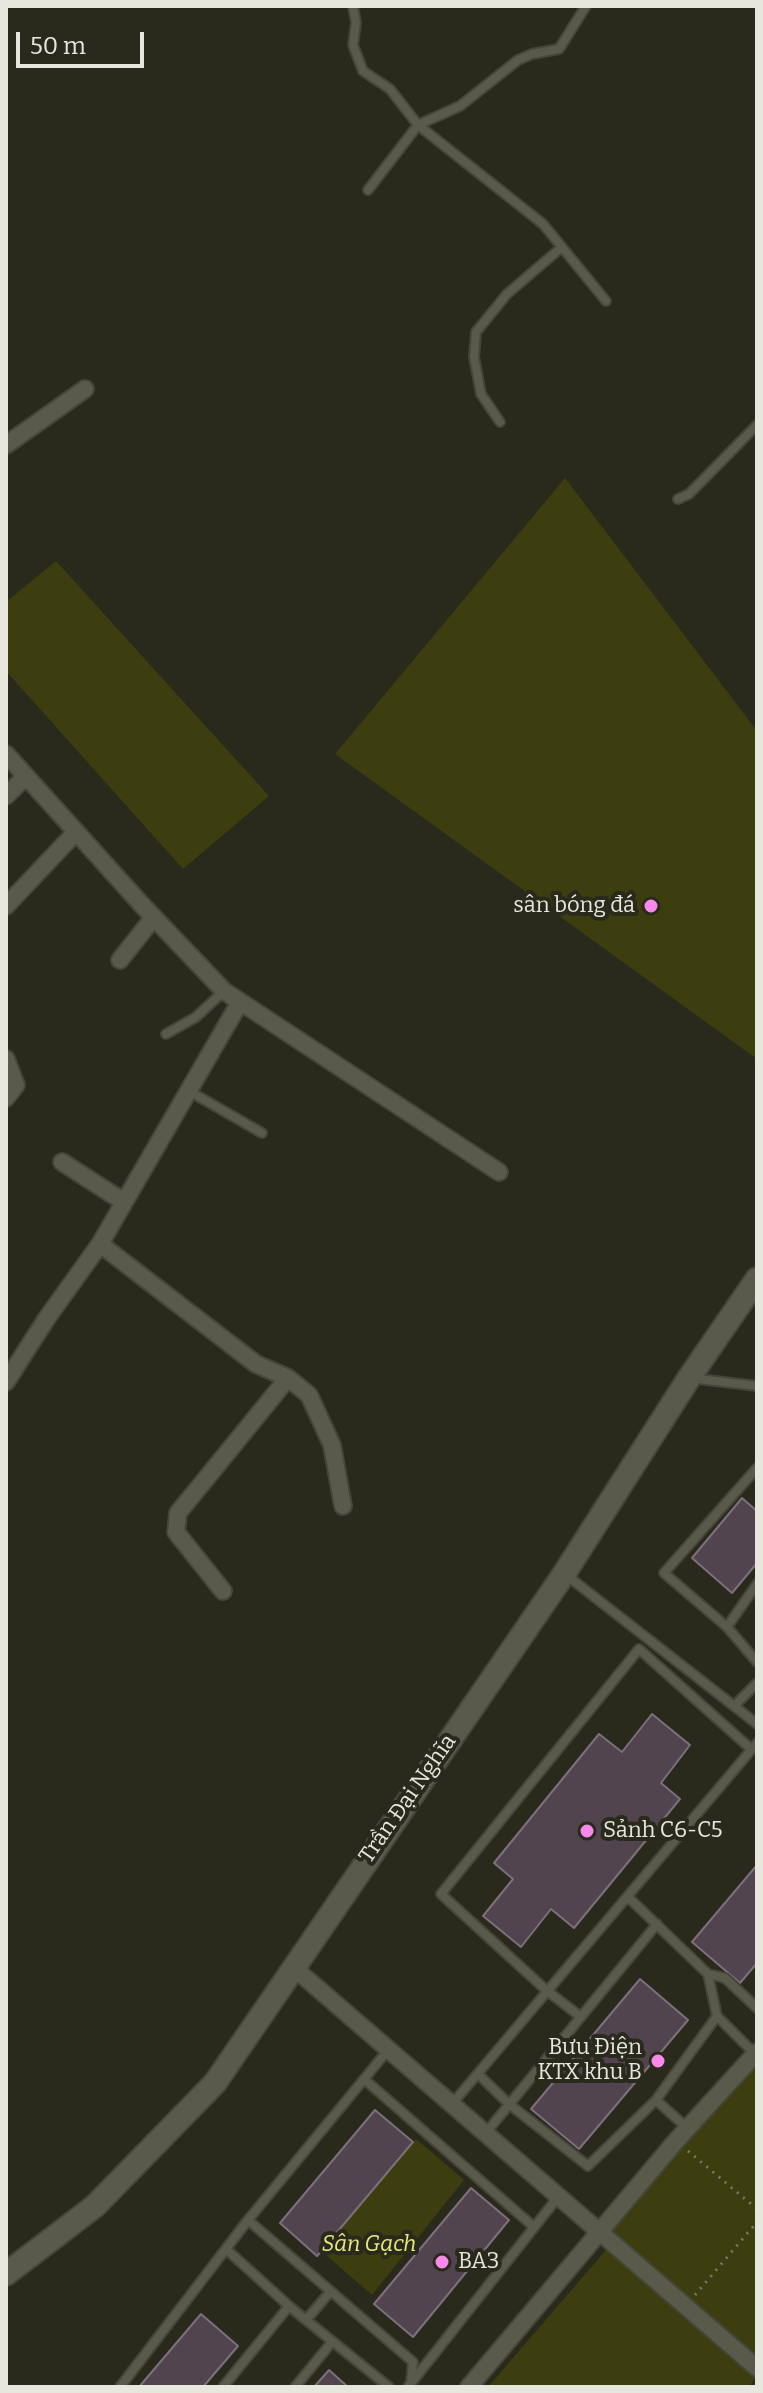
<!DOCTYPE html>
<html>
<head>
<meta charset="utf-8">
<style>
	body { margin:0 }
	#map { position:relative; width:763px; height:2393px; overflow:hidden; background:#292a1c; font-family:Bitter,serif }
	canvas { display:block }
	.frame { position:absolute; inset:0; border:8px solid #e7e7de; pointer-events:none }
	.scale { position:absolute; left:16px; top:32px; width:128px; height:36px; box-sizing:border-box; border:4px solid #e7e7de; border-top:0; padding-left:10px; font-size:24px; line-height:28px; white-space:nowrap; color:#e7e7de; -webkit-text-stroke:6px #292a1c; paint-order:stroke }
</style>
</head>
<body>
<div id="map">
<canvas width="763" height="2393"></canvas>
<div class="frame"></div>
<div class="scale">50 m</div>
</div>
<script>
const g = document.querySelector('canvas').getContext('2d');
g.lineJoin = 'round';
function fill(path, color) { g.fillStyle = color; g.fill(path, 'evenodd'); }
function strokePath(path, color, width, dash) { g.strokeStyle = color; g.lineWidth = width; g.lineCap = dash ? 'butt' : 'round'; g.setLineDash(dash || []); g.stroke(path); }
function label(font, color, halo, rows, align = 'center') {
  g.font = font + ' Bitter,serif'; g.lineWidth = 8; g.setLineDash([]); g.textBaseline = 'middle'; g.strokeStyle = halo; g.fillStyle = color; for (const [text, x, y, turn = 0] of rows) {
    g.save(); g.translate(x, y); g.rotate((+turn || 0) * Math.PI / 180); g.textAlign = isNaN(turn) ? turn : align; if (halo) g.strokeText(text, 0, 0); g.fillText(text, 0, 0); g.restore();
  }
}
fill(new Path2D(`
	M565,478L757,731V1059L335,754Z
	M56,561L269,796L183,869L6,671V602Z
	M757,2052V2369L599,2230Z
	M416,2139L464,2180L372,2295L319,2249Z
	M606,2250L757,2375L749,2387H488Z`), '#3d3e0f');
const building = new Path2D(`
	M742,1498L757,1511V1563L732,1593L692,1558Z
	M652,1714L690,1745L661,1783L680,1799L574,1928L551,1909L521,1947L483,1916L513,1879L494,1863L599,1734L622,1752Z
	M757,1865V1963L740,1983L692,1942Z
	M640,1979L688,2020L579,2149L531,2109Z
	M375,2110L413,2142L317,2256L280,2223Z
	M471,2188L509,2220L413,2337L374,2304Z
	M201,2314L238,2346L203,2387H139Z
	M329,2370L348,2387H314Z`);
fill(building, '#51444e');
strokePath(building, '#7d6f7b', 2);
const lane = new Path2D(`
	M353,6L356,23L353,45L363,71L390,89L418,125L543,224L606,301
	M368,190L418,125L460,106L518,60L532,54L559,49L586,6
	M500,422L481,394L474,357L476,332L507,294L562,247
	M678,499L689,494L757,425
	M166,1034L196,1017L224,991
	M189,1091L262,1133
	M690,1378L757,1386
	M757,1468L664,1573L727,1627L757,1662
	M565,1574L757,1724
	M727,1627L757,1584
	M735,1705L757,1683
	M628,1897L708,1974L725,1978L757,2008
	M708,1974L717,2016L755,2054
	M581,2017L546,1990L441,1894L639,1649L751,1749
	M478,2074L509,2104L588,2166L656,2100L717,2016
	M364,2079L534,2227
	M656,2100L687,2128
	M452,2104L757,1743
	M485,2134L657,1924
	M248,2220L388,2050
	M289,2306L306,2320L330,2292
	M306,2320L389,2387
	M120,2387L248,2220L413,2362L411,2383
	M223,2387L289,2306L226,2249
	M295,2387L332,2342
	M408,2387L558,2197`);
const street = new Path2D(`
	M6,445L85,389
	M6,754L142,905L224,991L499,1172
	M6,796L26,776
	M6,906L76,832
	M120,960L154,917
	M6,1059L16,1085L6,1098
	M62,1162L124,1202
	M100,1244L256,1364L288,1378L309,1395L332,1445L343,1506
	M6,1382L47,1318L100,1244L240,1002
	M223,1591L176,1532L178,1513L288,1378
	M293,1967L757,2368
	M469,2387L676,2141L757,2052`);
const secondary = new Path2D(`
	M6,2274L95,2206L215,2083L564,1574L689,1378L757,1279`);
strokePath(lane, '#45463a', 12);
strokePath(street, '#45463a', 20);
strokePath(secondary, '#45463a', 26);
strokePath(new Path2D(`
	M688,2151L757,2209
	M695,2295L757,2222`), '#77776c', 3, [2, 6]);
strokePath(lane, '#595a4a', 8);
strokePath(street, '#595a4a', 16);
strokePath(secondary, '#595a4a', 22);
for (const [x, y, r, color] of [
	[651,906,8,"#f888ea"],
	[587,1831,8,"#f888ea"],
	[658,2061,8,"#f888ea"],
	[442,2262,8,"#f888ea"]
]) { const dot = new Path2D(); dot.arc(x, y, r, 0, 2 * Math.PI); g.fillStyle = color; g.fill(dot); strokePath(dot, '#292a1c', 3); }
label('22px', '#e7e7de', '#292a1c', [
	["sân bóng đá",635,906],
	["Sảnh C6-C5",603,1831,"left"],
	["Bưu Điện",642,2048],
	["KTX khu B",642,2073],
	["BA3",458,2262,"left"]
], 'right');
label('22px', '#e7e7de', '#292a1c', [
	["Trần Đại Nghĩa",408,1799,-55]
]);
label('italic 22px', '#e8ea7c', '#292a1c', [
	["Sân Gạch",369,2245]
]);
</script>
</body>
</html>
